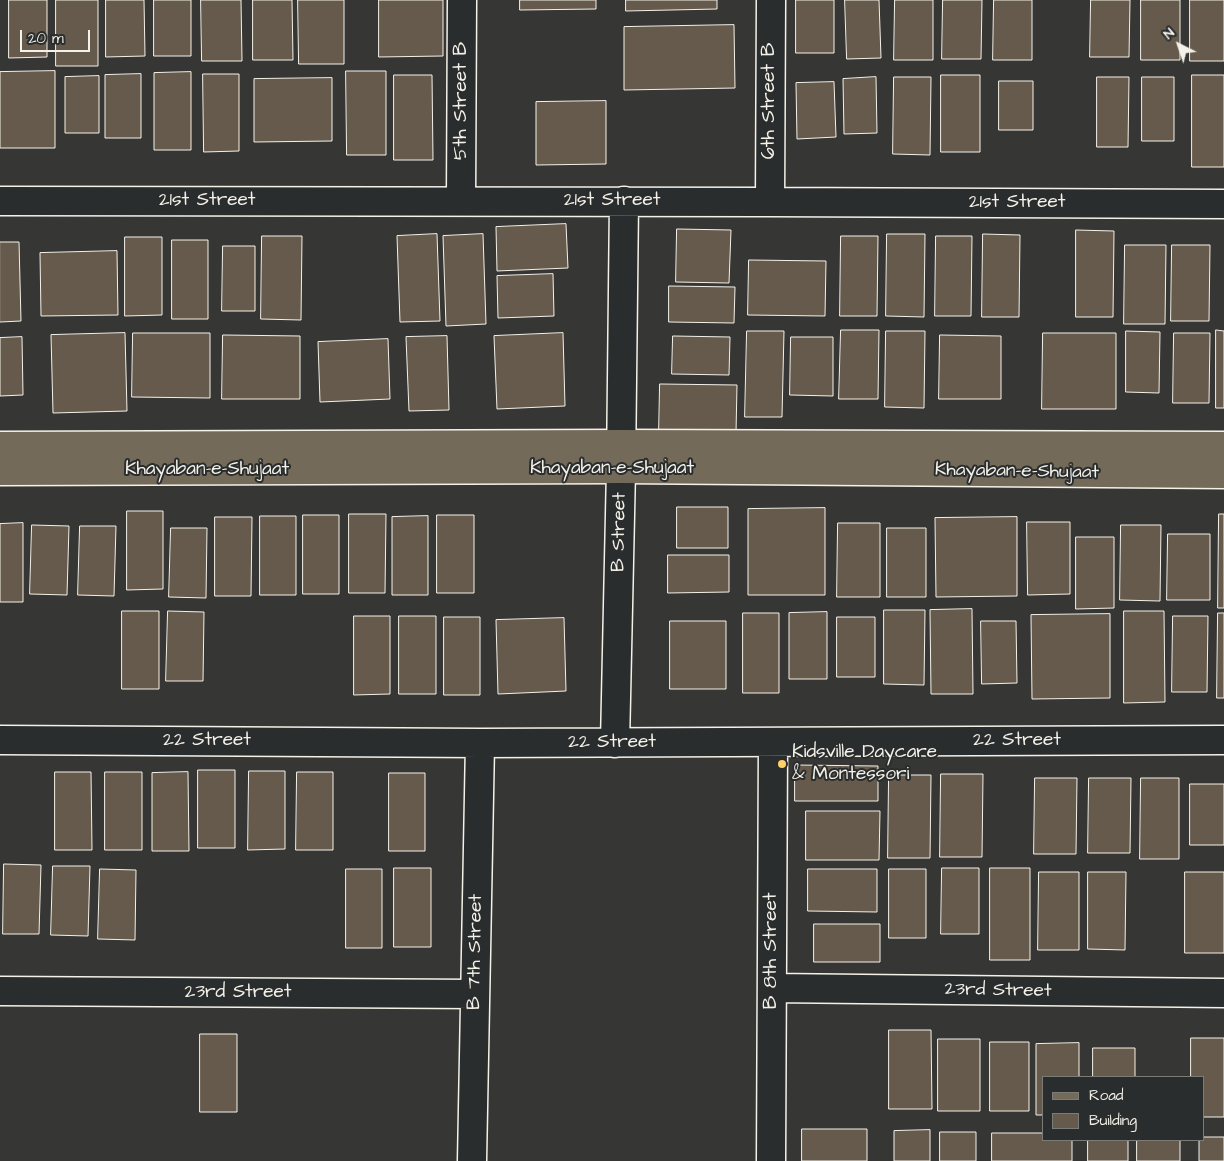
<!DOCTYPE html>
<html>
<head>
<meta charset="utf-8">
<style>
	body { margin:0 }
	#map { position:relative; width:1224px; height:1161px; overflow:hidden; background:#363634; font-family:"Architects Daughter",sans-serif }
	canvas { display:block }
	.legend { position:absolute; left:1042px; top:1076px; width:162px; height:65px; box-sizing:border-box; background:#2a2d2e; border:1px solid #7b7b78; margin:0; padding:6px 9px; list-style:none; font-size:15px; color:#f4f1e8 }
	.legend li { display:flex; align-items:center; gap:10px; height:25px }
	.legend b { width:25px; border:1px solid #7b7b78 }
	.north { position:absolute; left:1154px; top:20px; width:50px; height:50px; -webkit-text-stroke:4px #2a2d2e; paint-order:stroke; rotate:319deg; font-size:14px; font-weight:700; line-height:20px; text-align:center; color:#f4f1e8 }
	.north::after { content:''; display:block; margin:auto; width:18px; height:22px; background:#f4f1e8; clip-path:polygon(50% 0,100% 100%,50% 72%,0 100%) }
	.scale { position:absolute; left:20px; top:30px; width:70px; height:22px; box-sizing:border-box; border:2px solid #f4f1e8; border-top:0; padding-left:6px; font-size:15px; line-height:18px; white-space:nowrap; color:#f4f1e8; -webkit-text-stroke:4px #2a2d2e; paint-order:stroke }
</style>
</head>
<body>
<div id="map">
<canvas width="1224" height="1161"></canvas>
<ul class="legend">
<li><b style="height:6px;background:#746a5a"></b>Road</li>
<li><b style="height:14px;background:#665a4d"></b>Building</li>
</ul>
<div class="north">N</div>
<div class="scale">20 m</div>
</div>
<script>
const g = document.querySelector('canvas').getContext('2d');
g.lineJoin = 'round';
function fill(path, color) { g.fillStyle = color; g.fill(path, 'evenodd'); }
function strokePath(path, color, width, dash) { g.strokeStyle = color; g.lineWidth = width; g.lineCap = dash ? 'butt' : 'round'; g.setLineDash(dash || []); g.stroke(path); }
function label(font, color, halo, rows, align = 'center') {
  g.font = font + ' "Architects Daughter",sans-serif'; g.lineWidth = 4; g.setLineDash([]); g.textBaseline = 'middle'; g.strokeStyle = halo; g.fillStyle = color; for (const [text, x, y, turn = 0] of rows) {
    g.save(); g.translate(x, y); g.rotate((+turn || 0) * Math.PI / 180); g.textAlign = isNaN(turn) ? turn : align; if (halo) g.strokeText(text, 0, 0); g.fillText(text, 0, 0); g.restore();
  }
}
const building = new Path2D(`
	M9,0H47V57L9,58Z
	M56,0H98V66H56Z
	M106,0H144L145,56L106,57Z
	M154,0H191V56H154Z
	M201,0H241L242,61H202Z
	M253,0H292L293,60H253Z
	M298,0H344V64H299Z
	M379,0H443V56L379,57Z
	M520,0H596V9L520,10Z
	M626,0H717V9L626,11Z
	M796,0H834V53H796Z
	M845,0H879L881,58L847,59Z
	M895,0H933V60H894Z
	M943,0H982L981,59H942Z
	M994,0H1032V60H993Z
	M1091,0H1130L1129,57H1090Z
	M1141,0H1180V60H1141Z
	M1190,0H1224V61H1190Z
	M734,25L735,88L624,90V27Z
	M55,71V148H0V72Z
	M346,71H386V155H347Z
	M191,72V150H154V73Z
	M141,74V138H105V75Z
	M203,74H239V151L204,152Z
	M394,75H432L433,160H394Z
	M941,75H980V152H941Z
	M1192,75H1224V167H1192Z
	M99,76V133H65V77Z
	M876,77L877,133L844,134L843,79Z
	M894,77H931L930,155L893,154Z
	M1097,77H1129L1128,147H1097Z
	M1142,77H1174V141H1142Z
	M332,78V141L254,142V79Z
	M999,81H1033V130H999Z
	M834,82L836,137L797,139L796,83Z
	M606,101V164L536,165V102Z
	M566,224L568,268L497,271L496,227Z
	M677,229L731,230L729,283L676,282Z
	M1076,230L1114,231L1113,317H1076Z
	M437,234L440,321L400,322L397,236Z
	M483,234L486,324L446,326L443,236Z
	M887,234H925L924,317L886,316Z
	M983,234L1020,235L1019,317H982Z
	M262,236H302L301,320L261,319Z
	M841,236H878L877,316H840Z
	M936,236H972L971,316H935Z
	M125,237H162V315L125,316Z
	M172,240H208V319H172Z
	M0,242H19L21,321L0,322Z
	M1125,245H1166L1165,324H1124Z
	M1172,245H1210L1209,321H1171Z
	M223,246H255V311H222Z
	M117,251L118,315L41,316L40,253Z
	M749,260L826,261L825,316L748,315Z
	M553,274L554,316L498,318L497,276Z
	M669,286L735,287L734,323L669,322Z
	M841,330H879L878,399H839Z
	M1216,330L1224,331V408H1216Z
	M747,331H784L782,417H745Z
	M886,331H925L924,408L885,407Z
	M1126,331L1160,332L1159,393L1126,392Z
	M125,333L127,411L53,413L51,335Z
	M133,333H210V398L132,397Z
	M563,333L565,406L497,409L494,336Z
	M1043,333H1116V409H1042Z
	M1174,333H1210L1209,403H1173Z
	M223,335L300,336V399H222Z
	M940,335L1001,336V399H939Z
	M447,336L449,410L409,411L406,337Z
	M673,336L730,337L729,375L672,374Z
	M22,337L23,395L0,396V338Z
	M791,337H833V396L790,395Z
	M388,339L390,399L320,402L318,342Z
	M660,384L737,385L736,433L659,432Z
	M677,507H728V548H677Z
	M825,508V595H748V509Z
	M127,511H163V589L127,590Z
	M349,514H386L385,593H349Z
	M1219,514H1224V608H1218Z
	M303,515H339V594H303Z
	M437,515H474V593H437Z
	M260,516H296V595H260Z
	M428,516V595H392V517Z
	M215,517H252L251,596H215Z
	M1017,517V596L936,597L935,518Z
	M1027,522H1070V594L1028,595Z
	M23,523V602H0V524Z
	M838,523H880V597H837Z
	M32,525L69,526L67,595L30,594Z
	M1121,525H1161L1160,601L1120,600Z
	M80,526H116L114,596L78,595Z
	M171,528H207L206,598L169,597Z
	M887,528H926V597H887Z
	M1168,534H1210V600H1167Z
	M1076,537H1114V608L1076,609Z
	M668,555H729V592L668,593Z
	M972,609L973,694H931L930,610Z
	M884,610H925L924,685L884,684Z
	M122,611H159V689H122Z
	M168,611L204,612L203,681H166Z
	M1124,611H1164L1165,702L1124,703Z
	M827,612V679H789V613Z
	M743,613H779V693H743Z
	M1218,613H1224V698H1217Z
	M1110,614V698L1032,699L1031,615Z
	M354,616H390V694L354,695Z
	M399,616H436V694H399Z
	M1173,616H1208L1207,692H1172Z
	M444,617H480V695H444Z
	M837,617H875V677H837Z
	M564,618L566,691L498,694L496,620Z
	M670,621H726V689H670Z
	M981,621H1016L1017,683L982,684Z
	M795,765L878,766V801H795Z
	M198,770H235V848H198Z
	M249,771H285V849L248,850Z
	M55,772H91L92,850H55Z
	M105,772H142V850H105Z
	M188,772L189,851H152V773Z
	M297,772H333V850H296Z
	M389,773H425V851H389Z
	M941,774H983L982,857H940Z
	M889,775H931L930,858H888Z
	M1035,778H1077L1076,854H1034Z
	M1089,778H1131L1130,853H1088Z
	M1141,778H1179V859H1140Z
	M1190,784H1224V845H1190Z
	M806,811H880L879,860H806Z
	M4,864L41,865L39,934H3Z
	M53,866H90L88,936L51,935Z
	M394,868H431V947H394Z
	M942,868H979V934H941Z
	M990,868H1030V960H990Z
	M100,869L136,870L135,940L98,939Z
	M346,869H382V948H346Z
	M808,869H877V912L808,911Z
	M889,869H926V938H889Z
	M1039,872H1079V950H1038Z
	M1088,872H1126L1125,950L1088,949Z
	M1185,872H1224V953H1185Z
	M814,924H880V962H814Z
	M889,1030H931L932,1109H889Z
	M200,1034H237V1112H200Z
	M1191,1038H1224V1117H1203V1077H1191Z
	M938,1039H980V1111H938Z
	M990,1042H1029V1111H990Z
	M1079,1043V1077H1043V1115H1036V1044Z
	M1093,1048H1135V1077H1093Z
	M802,1129H867V1161H802Z
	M930,1130V1161H894V1131Z
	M940,1132H976V1161H940Z
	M992,1133H1043V1140H1072V1161H992Z
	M1203,1137H1224V1161H1199V1140H1203Z
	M1088,1140H1128V1161H1088Z
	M1137,1140H1180V1161H1137Z`);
fill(building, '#665a4d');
strokePath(building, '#f4f1e8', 1);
const minor = new Path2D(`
	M0,201L770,202L1224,204
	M461,201L462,0
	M770,202L771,0
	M0,740L480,743L1224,740
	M615,743L621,469L624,201
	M772,988L1224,993
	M0,991L475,994
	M472,1161L480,743
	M771,1161L773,742`);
const major = new Path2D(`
	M0,446L621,444L1224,446
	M0,471L621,469L1224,474`);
strokePath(minor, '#f4f1e8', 31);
strokePath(major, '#f4f1e8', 31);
strokePath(minor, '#2a2d2e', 28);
strokePath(major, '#746a5a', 28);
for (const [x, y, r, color] of [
	[782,764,5,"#ffd166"]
]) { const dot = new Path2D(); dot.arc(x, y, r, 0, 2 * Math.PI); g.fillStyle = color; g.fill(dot); strokePath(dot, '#2a2d2e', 2); }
label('19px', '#f4f1e8', '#2a2d2e', [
	["5th Street B",462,101,-90],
	["6th Street B",770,101,-90],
	["21st Street",207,201],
	["21st Street",612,201],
	["21st Street",1017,203],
	["Khayaban-e-Shujaat",612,469],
	["Khayaban-e-Shujaat",207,470],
	["Khayaban-e-Shujaat",1017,472,1],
	["B Street",620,532,-89],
	["22 Street",207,741],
	["22 Street",1017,741],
	["22 Street",612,743],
	["B 8th Street",772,951,-90],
	["B 7th Street",476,952,-89],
	["23rd Street",998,991,1],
	["23rd Street",238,993]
]);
label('19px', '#f4f1e8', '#2a2d2e', [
	["Kidsville Daycare",792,753],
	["& Montessori",792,775]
], 'left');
</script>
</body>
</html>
